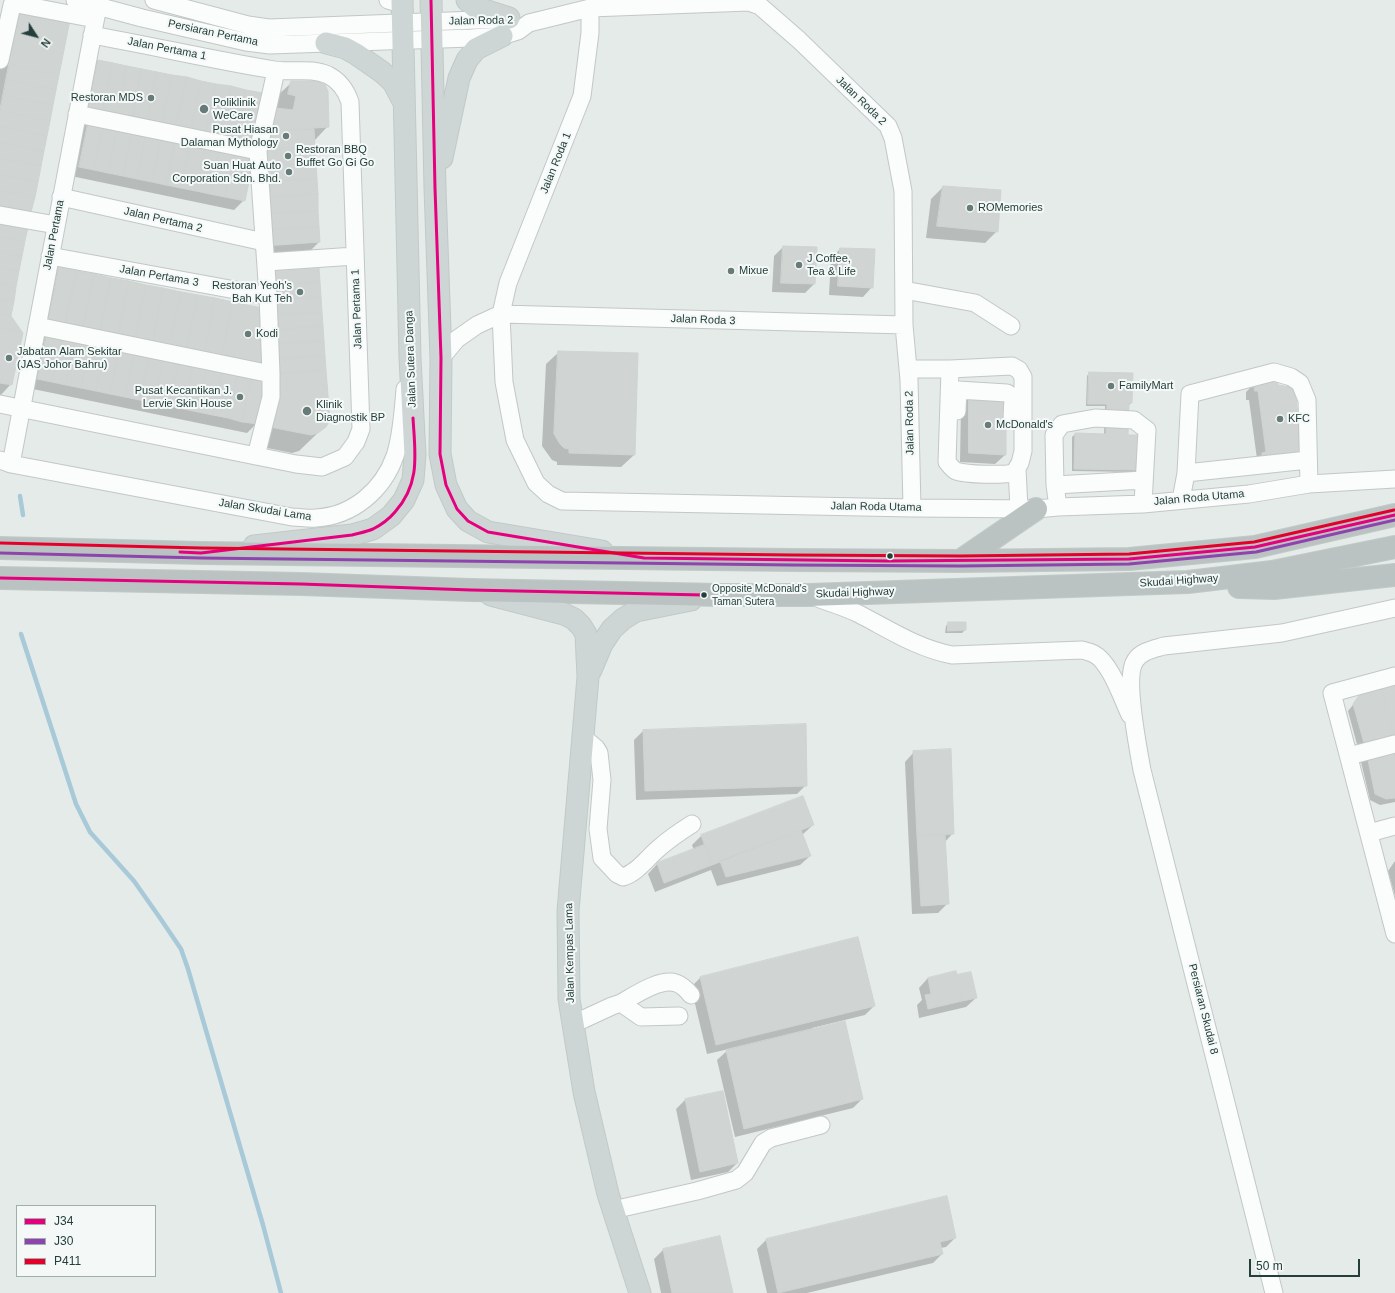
<!DOCTYPE html>
<html>
<head>
<meta charset="utf-8">
<style>
	body { margin:0 }
	#map { position:relative; width:1395px; height:1293px; overflow:hidden; background:#e5ebe9; font-family:Helvetica,sans-serif }
	canvas { display:block }
	.legend { position:absolute; left:16px; top:1205px; width:140px; height:72px; box-sizing:border-box; background:#f4f9f7; border:1px solid #a0aeac; margin:0; padding:5px 7px; list-style:none; font-size:12px; color:#233e3b }
	.legend li { display:flex; align-items:center; gap:8px; height:20px }
	.legend b { width:20px; border:1px solid #a0aeac }
	.north { position:absolute; left:16px; top:16px; width:40px; height:40px; -webkit-text-stroke:3px #f4f9f7; paint-order:stroke; rotate:126deg; font-size:11px; font-weight:700; line-height:16px; text-align:center; color:#233e3b }
	.north::after { content:''; display:block; margin:auto; width:14px; height:18px; background:#233e3b; clip-path:polygon(50% 0,100% 100%,50% 72%,0 100%) }
	.scale { position:absolute; left:1249px; top:1259px; width:111px; height:18px; box-sizing:border-box; border:2px solid #233e3b; border-top:0; padding-left:5px; font-size:12px; line-height:14px; white-space:nowrap; color:#233e3b; -webkit-text-stroke:3px #f4f9f7; paint-order:stroke }
</style>
</head>
<body>
<div id="map">
<canvas width="1395" height="1293"></canvas>
<ul class="legend">
<li><b style="height:5px;background:#e5007d"></b>J34</li>
<li><b style="height:5px;background:#8e44ad"></b>J30</li>
<li><b style="height:5px;background:#e4002b"></b>P411</li>
</ul>
<div class="north">N</div>
<div class="scale">50 m</div>
</div>
<script>
const g = document.querySelector('canvas').getContext('2d');
g.lineJoin = 'round';
function fill(path, color) { g.fillStyle = color; g.fill(path, 'evenodd'); }
function strokePath(path, color, width, dash) { g.strokeStyle = color; g.lineWidth = width; g.lineCap = dash ? 'butt' : 'round'; g.setLineDash(dash || []); g.stroke(path); }
function label(font, color, halo, rows, align = 'center') {
  g.font = font + ' Helvetica,sans-serif'; g.lineWidth = 4; g.setLineDash([]); g.textBaseline = 'middle'; g.strokeStyle = halo; g.fillStyle = color; for (const [text, x, y, turn = 0] of rows) {
    g.save(); g.translate(x, y); g.rotate((+turn || 0) * Math.PI / 180); g.textAlign = isNaN(turn) ? turn : align; if (halo) g.strokeText(text, 0, 0); g.fillText(text, 0, 0); g.restore();
  }
}
fill(new Path2D(`
	M15,10L31,211L0,217V24Z
	M98,61L273,100L292,82L328,126L314,141L319,242L310,251L256,254L251,160L252,138L246,172L244,200L234,210L71,176L80,130L86,124L89,70Z
	M943,187L997,231L985,243L926,238L931,199Z
	M0,222L10,317L11,384L0,396Z
	M783,247L816,248L814,284L805,293L772,292L774,256Z
	M840,249L872,287L863,297L829,295L831,258Z
	M59,268L261,364L40,330L50,278Z
	M273,272L325,426L299,451L292,453L252,445L257,423L247,433L28,388L38,343L47,334L262,377Z
	M559,352L634,455L621,467L557,465V462L552,460L542,446L546,364Z
	M1089,373L1131,403L1129,405L1127,436L1137,470L1134,472L1072,471V437L1075,434H1104L1105,406H1086L1087,376Z
	M1255,383L1300,446L1257,459L1249,400H1246V392Z
	M970,397L1005,398V455L995,464L960,462L961,406Z
	M948,623L965,630L962,633H945L946,626Z
	M1395,685V739L1358,748L1348,711L1361,695Z
	M643,731L806,785L797,794L636,800L634,740Z
	M1395,749V802L1380,805L1370,800L1361,762L1367,756Z
	M914,752L953,833L945,842L947,904L938,913L912,914L905,762Z
	M803,797L813,825L802,835L810,856L800,865L717,886L711,870L655,892L648,874L657,864L694,850L692,845L701,836Z
	M1395,861V896L1388,871Z
	M700,978L874,1006L865,1015L812,1028L862,1099L853,1108L735,1137L717,1060L729,1049L707,1054L691,987Z
	M928,978L976,998L966,1007L919,1018L917,1005L922,1000L919,988Z
	M685,1100L737,1163L728,1172L691,1180L676,1109Z
	M719,1237L732,1293H661L654,1259L663,1250Z
	M955,1238L946,1247L941,1248L942,1254L933,1263L807,1293H767L757,1249L766,1240Z`), '#0003');
strokePath(new Path2D(`
	M20,496L23,515
	M21,634L76,804L90,832L134,881L160,918L181,949L188,969L263,1225L281,1293`), '#a7c9d8', 4.5);
const building = new Path2D(`
	M14,9L70,20L59,75L3,64Z
	M98,60L113,63L102,116L87,113Z
	M113,63L127,66L116,119L102,116Z
	M9,65L59,75L56,90L6,80Z
	M127,66L142,69L131,122L116,119Z
	M142,69L157,72L146,125L131,122Z
	M157,72L172,75L161,128L146,125Z
	M172,75L187,77L175,131L161,128Z
	M187,77L201,81L190,134L175,131Z
	M6,80L56,90L53,105L3,96Z
	M201,81L216,84L205,137L190,134Z
	M291,81H319L325,85L328,91L329,127L272,131L276,108L293,110L296,96L288,94Z
	M216,84L231,86L220,140L205,137Z
	M231,86L246,90L235,143L220,140Z
	M246,90L269,94L251,146L235,143Z
	M3,96L53,105L50,121L0,111Z
	M0,111L50,121L47,136L0,127Z
	M89,119L104,122L94,170L79,167Z
	M104,122L118,125L108,173L94,170Z
	M118,125L133,128L123,176L108,173Z
	M0,127L47,136L44,151L0,143Z
	M133,128L147,131L137,179L123,176Z
	M314,129L315,147L260,150L272,131Z
	M147,131L162,134L152,182L137,179Z
	M162,134L176,137L166,185L152,182Z
	M176,137L191,140L181,188L166,185Z
	M191,140L206,143L196,191L181,188Z
	M0,143L44,151L41,166L0,158Z
	M206,143L220,146L210,194L196,191Z
	M220,146L235,149L225,197L210,194Z
	M315,147L316,163L261,166L260,150Z
	M235,149L251,152L247,171L251,172L245,201L225,197Z
	M0,158L41,166L38,182L0,174Z
	M316,163L317,179L261,182V166Z
	M0,174L38,182L35,197L0,190Z
	M317,179L318,194L262,198L261,182Z
	M943,186L1001,190L998,232L937,226Z
	M0,190L35,197L31,212L0,206Z
	M318,194V211L263,214L262,198Z
	M318,211L319,227L264,230L263,214Z
	M0,221L28,227L25,241L0,237Z
	M319,227L320,242L265,246L264,230Z
	M0,237L25,241L22,256L0,252Z
	M783,246L817,247L815,284L781,283Z
	M840,248L875,249L873,288L838,286Z
	M0,252L22,256L19,271L0,268Z
	M59,267L77,271L65,324L48,321Z
	M0,268L19,271L16,287L0,283Z
	M319,268L320,282L273,286V271Z
	M77,271L94,274L83,328L65,324Z
	M94,274L111,278L100,331L83,328Z
	M111,278L129,281L118,335L100,331Z
	M129,281L146,285L135,338L118,335Z
	M320,282L321,297L274,300L273,286Z
	M0,283L16,287L14,301L0,299Z
	M146,285L163,288L153,342L135,338Z
	M163,288L181,292L170,345L153,342Z
	M181,292L198,295L187,348L170,345Z
	M198,295L215,298L205,352L187,348Z
	M321,297L322,312L276,315L274,300Z
	M215,298L233,302L222,355L205,352Z
	M0,299L14,301L11,316L0,314Z
	M233,302L262,308V364L222,355Z
	M322,312L323,326L276,330V315Z
	M0,314L11,316L23,333L0,328Z
	M323,326L324,341L277,344L276,330Z
	M0,328L23,333L12,385L0,383Z
	M47,333L62,336L52,382L37,379Z
	M62,336L76,339L66,385L52,382Z
	M76,339L91,342L81,388L66,385Z
	M324,341L325,356L278,359L277,344Z
	M91,342L106,345L96,391L81,388Z
	M106,345L120,348L110,394L96,391Z
	M120,348L135,351L125,397L110,394Z
	M135,351L150,354L140,400L125,397Z
	M558,351L638,353L635,455L569,453V449L564,448L560,444L554,434Z
	M150,354L164,357L154,403L140,400Z
	M325,356L326,370L279,374L278,359Z
	M164,357L179,360L169,406L154,403Z
	M179,360L194,363L184,409L169,406Z
	M194,363L208,366L198,412L184,409Z
	M208,366L223,369L213,415L198,412Z
	M223,369L238,373L228,418L213,415Z
	M326,370L330,420L326,427L318,433L311,435L270,427L280,385L279,374Z
	M1089,372L1133,373L1132,403H1129L1128,435H1139L1138,470L1074,469L1075,433L1106,434L1107,404H1088Z
	M238,373L252,376L242,422L228,418Z
	M252,376L263,377L265,390L258,424L242,422Z
	M1254,382H1277L1278,385L1295,388L1301,447L1293,458L1262,462V453L1266,452L1258,391H1255Z
	M969,396L1006,397V455L969,453Z
	M948,622H966V630L948,631Z
	M1395,684V734L1393,735L1381,687Z
	M1381,687L1393,735L1364,743L1353,704L1360,694Z
	M806,724L807,786L645,791L643,730Z
	M1395,748V798L1386,799L1375,794L1367,755Z
	M951,749L954,834L917,836L913,751Z
	M803,796L814,825L712,865L701,835Z
	M801,830L811,856L726,877L720,861Z
	M945,834L949,904L921,906L917,836Z
	M704,845L712,865L664,883L657,863Z
	M858,937L875,1006L716,1045L700,977Z
	M956,971L962,1001L928,1009L925,995L931,994L928,978Z
	M971,972L977,998L962,1001L956,975Z
	M845,1021L863,1099L744,1129L726,1050Z
	M723,1091L738,1163L700,1172L685,1099Z
	M947,1196L956,1238L940,1242L943,1254L778,1293L766,1239Z
	M720,1236L733,1293H672L663,1249Z`);
fill(building, '#d0d4d3');
strokePath(building, '#ced4d2', 1);
const minor = new Path2D(`
	M75,0L142,18L246,42L270,45L471,38L502,36L518,31L529,23L590,8L749,2L760,6L799,40L888,126L893,138L903,191L904,325L909,380L912,508
	M154,0L248,25L269,28L502,19
	M388,0L402,4
	M590,8V33L582,96L508,283L501,314L504,382L515,440L536,483L548,494L562,501L912,508L1036,509L1058,507L1143,504L1249,494L1309,484L1395,479
	M0,60L12,5L17,4L95,19
	M77,114L258,151
	M61,197L264,242
	M0,215L56,225
	M50,256L268,296
	M266,262L355,256
	M904,290L975,303L1011,326
	M37,326L271,374
	M441,358L457,339L477,325L501,314L904,325
	M908,369H950L1012,366L1019,370L1023,377V451L1020,463L1014,473C1003,475 967,475 956,471C952,469 950,465 947,462L950,369
	M0,404L256,456L296,464L322,467L345,457L356,442L361,429L350,102C346,90 340,81 328,75C311,67 292,73 274,70C213,60 153,46 92,35
	M957,411L958,390L1007,393L1013,397L1012,418
	M256,456L271,397V374L268,296L258,151L276,71
	M0,460L11,464L292,517C300,517 308,519 316,518C353,516 383,490 395,456C402,435 403,411 405,389
	M11,464L98,6
	M1017,468L1019,509
	M1186,473L1308,460
	M1055,485L1144,480
	M1181,500L1186,473L1190,394L1274,372L1291,377L1300,383L1307,400L1309,484
	M1058,507L1055,485L1054,435L1062,424L1095,418L1134,420L1147,430L1143,504
	M815,597C830,603 845,607 859,614C890,630 917,648 952,655L1082,650C1086,651 1090,652 1094,654C1110,662 1122,698 1130,715
	M1395,676L1332,693L1395,934
	M584,738L596,748L599,753L602,780L598,829L602,858L617,874L623,877C638,872 647,858 659,848C669,839 681,831 692,824
	M1349,756L1395,744
	M1369,833L1395,826
	M621,1003C635,995 660,978 676,983C682,985 687,990 691,995
	M573,1024L612,1006L621,1003L641,1017L679,1016
	M613,1210L697,1191L736,1180L745,1173L763,1143L771,1138L821,1125
	M1274,1293L1142,770C1138,748 1124,677 1135,661C1141,651 1154,649 1164,646L1282,633L1395,608`);
const major = new Path2D(`
	M431,0L435,188L441,358L440,454L446,485L457,509L468,521L488,532L602,551
	M467,0L475,7L509,18
	M326,43L345,48L356,54L382,72L393,82L403,101
	M442,158L459,78L467,60L476,49L502,36
	M254,546L352,535L373,529L391,516L404,500L413,480L415,455L410,358L402,0
	M491,595L564,614L574,619L581,626L586,634L588,677L568,911L569,999L584,1092L608,1194L640,1293
	M591,670L602,644L612,629L623,619L636,611L691,600`);
const highway = new Path2D(`
	M0,548L201,553L792,560L960,561L1129,559L1255,547L1395,515
	M960,561L1036,509
	M0,578L301,584L471,590L721,595H809L1188,582L1272,572L1395,547
	M1239,587L1274,588L1395,575`);
strokePath(minor, '#c2c8c6', 19);
strokePath(major, '#c1cac8', 23);
strokePath(highway, '#c1cac8', 24);
strokePath(minor, '#fbfcfc', 17);
strokePath(major, '#ced6d5', 21);
strokePath(highway, '#bac3c2', 22);
strokePath(new Path2D(`
	M431,0L435,188L441,358L440,454L446,485L457,509L468,521L488,532L644,558L887,561L1129,559L1255,547L1395,515
	M180,552L201,553L352,535C359,533 366,532 373,529C381,525 389,519 395,512C421,483 415,453 413,418
	M0,578L301,584L471,590L704,595`), '#e5007d', 3);
strokePath(new Path2D(`
	M0,553L201,558L792,565L960,566L1129,564L1256,552L1395,520`), '#8e44ad', 3);
strokePath(new Path2D(`
	M0,543L201,548L792,555L960,556L1129,554L1254,542L1394,510`), '#e4002b', 3);
for (const [x, y, r, color] of [
	[151,98,4,"#677b78"],
	[204,109,5,"#677b78"],
	[286,136,4,"#677b78"],
	[288,156,4,"#677b78"],
	[289,172,4,"#677b78"],
	[970,208,4,"#677b78"],
	[799,265,4,"#677b78"],
	[731,271,4,"#677b78"],
	[300,292,4,"#677b78"],
	[248,334,4,"#677b78"],
	[9,358,4,"#677b78"],
	[1111,386,4,"#677b78"],
	[240,397,4,"#677b78"],
	[307,411,5,"#677b78"],
	[1280,419,4,"#677b78"],
	[988,425,4,"#677b78"],
	[890,556,3.5,"#233e3b"],
	[704,595,3.5,"#233e3b"]
]) { const dot = new Path2D(); dot.arc(x, y, r, 0, 2 * Math.PI); g.fillStyle = color; g.fill(dot); strokePath(dot, '#f4f9f7', 1.5); }
label('10px', '#233e3b', '#f4f9f7', [
	["Opposite McDonald's",712,589],
	["Taman Sutera",712,602]
], 'left');
label('11px', '#233e3b', '#f4f9f7', [
	["Jalan Roda 2",481,21,-1],
	["Persiaran Pertama",213,33,12],
	["Jalan Pertama 1",167,49,11],
	["Jalan Roda 2",861,101,44],
	["Jalan Roda 1",556,163,-68],
	["Jalan Pertama 2",163,220,13],
	["Jalan Pertama",54,235,-79],
	["Jalan Pertama 3",159,276,10],
	["Jalan Pertama 1",357,309,-92],
	["Jalan Roda 3",703,320,2],
	["Jalan Sutera Danga",411,359,-92],
	["Jalan Roda 2",910,423,-91],
	["Jalan Roda Utama",1199,498,-5],
	["Jalan Roda Utama",876,507,1],
	["Jalan Skudai Lama",265,510,9],
	["Skudai Highway",1179,581,-4],
	["Skudai Highway",855,593,-2],
	["Jalan Kempas Lama",570,953,-91],
	["Persiaran Skudai 8",1203,1009,76]
]);
label('11px', '#233e3b', '#f4f9f7', [
	["Restoran MDS",143,98,"right"],
	["Poliklinik",213,103],
	["WeCare",213,116],
	["Pusat Hiasan",278,130,"right"],
	["Dalaman Mythology",278,143,"right"],
	["Restoran BBQ",296,150],
	["Buffet Go Gi Go",296,163],
	["Suan Huat Auto",281,166,"right"],
	["Corporation Sdn. Bhd.",281,179,"right"],
	["ROMemories",978,208],
	["J Coffee,",807,259],
	["Tea & Life",807,272],
	["Mixue",739,271],
	["Restoran Yeoh's",292,286,"right"],
	["Bah Kut Teh",292,299,"right"],
	["Kodi",256,334],
	["Jabatan Alam Sekitar",17,352],
	["(JAS Johor Bahru)",17,365],
	["FamilyMart",1119,386],
	["Pusat Kecantikan J.",232,391,"right"],
	["Lervie Skin House",232,404,"right"],
	["Klinik",316,405],
	["Diagnostik BP",316,418],
	["KFC",1288,419],
	["McDonald's",996,425]
], 'left');
</script>
</body>
</html>
